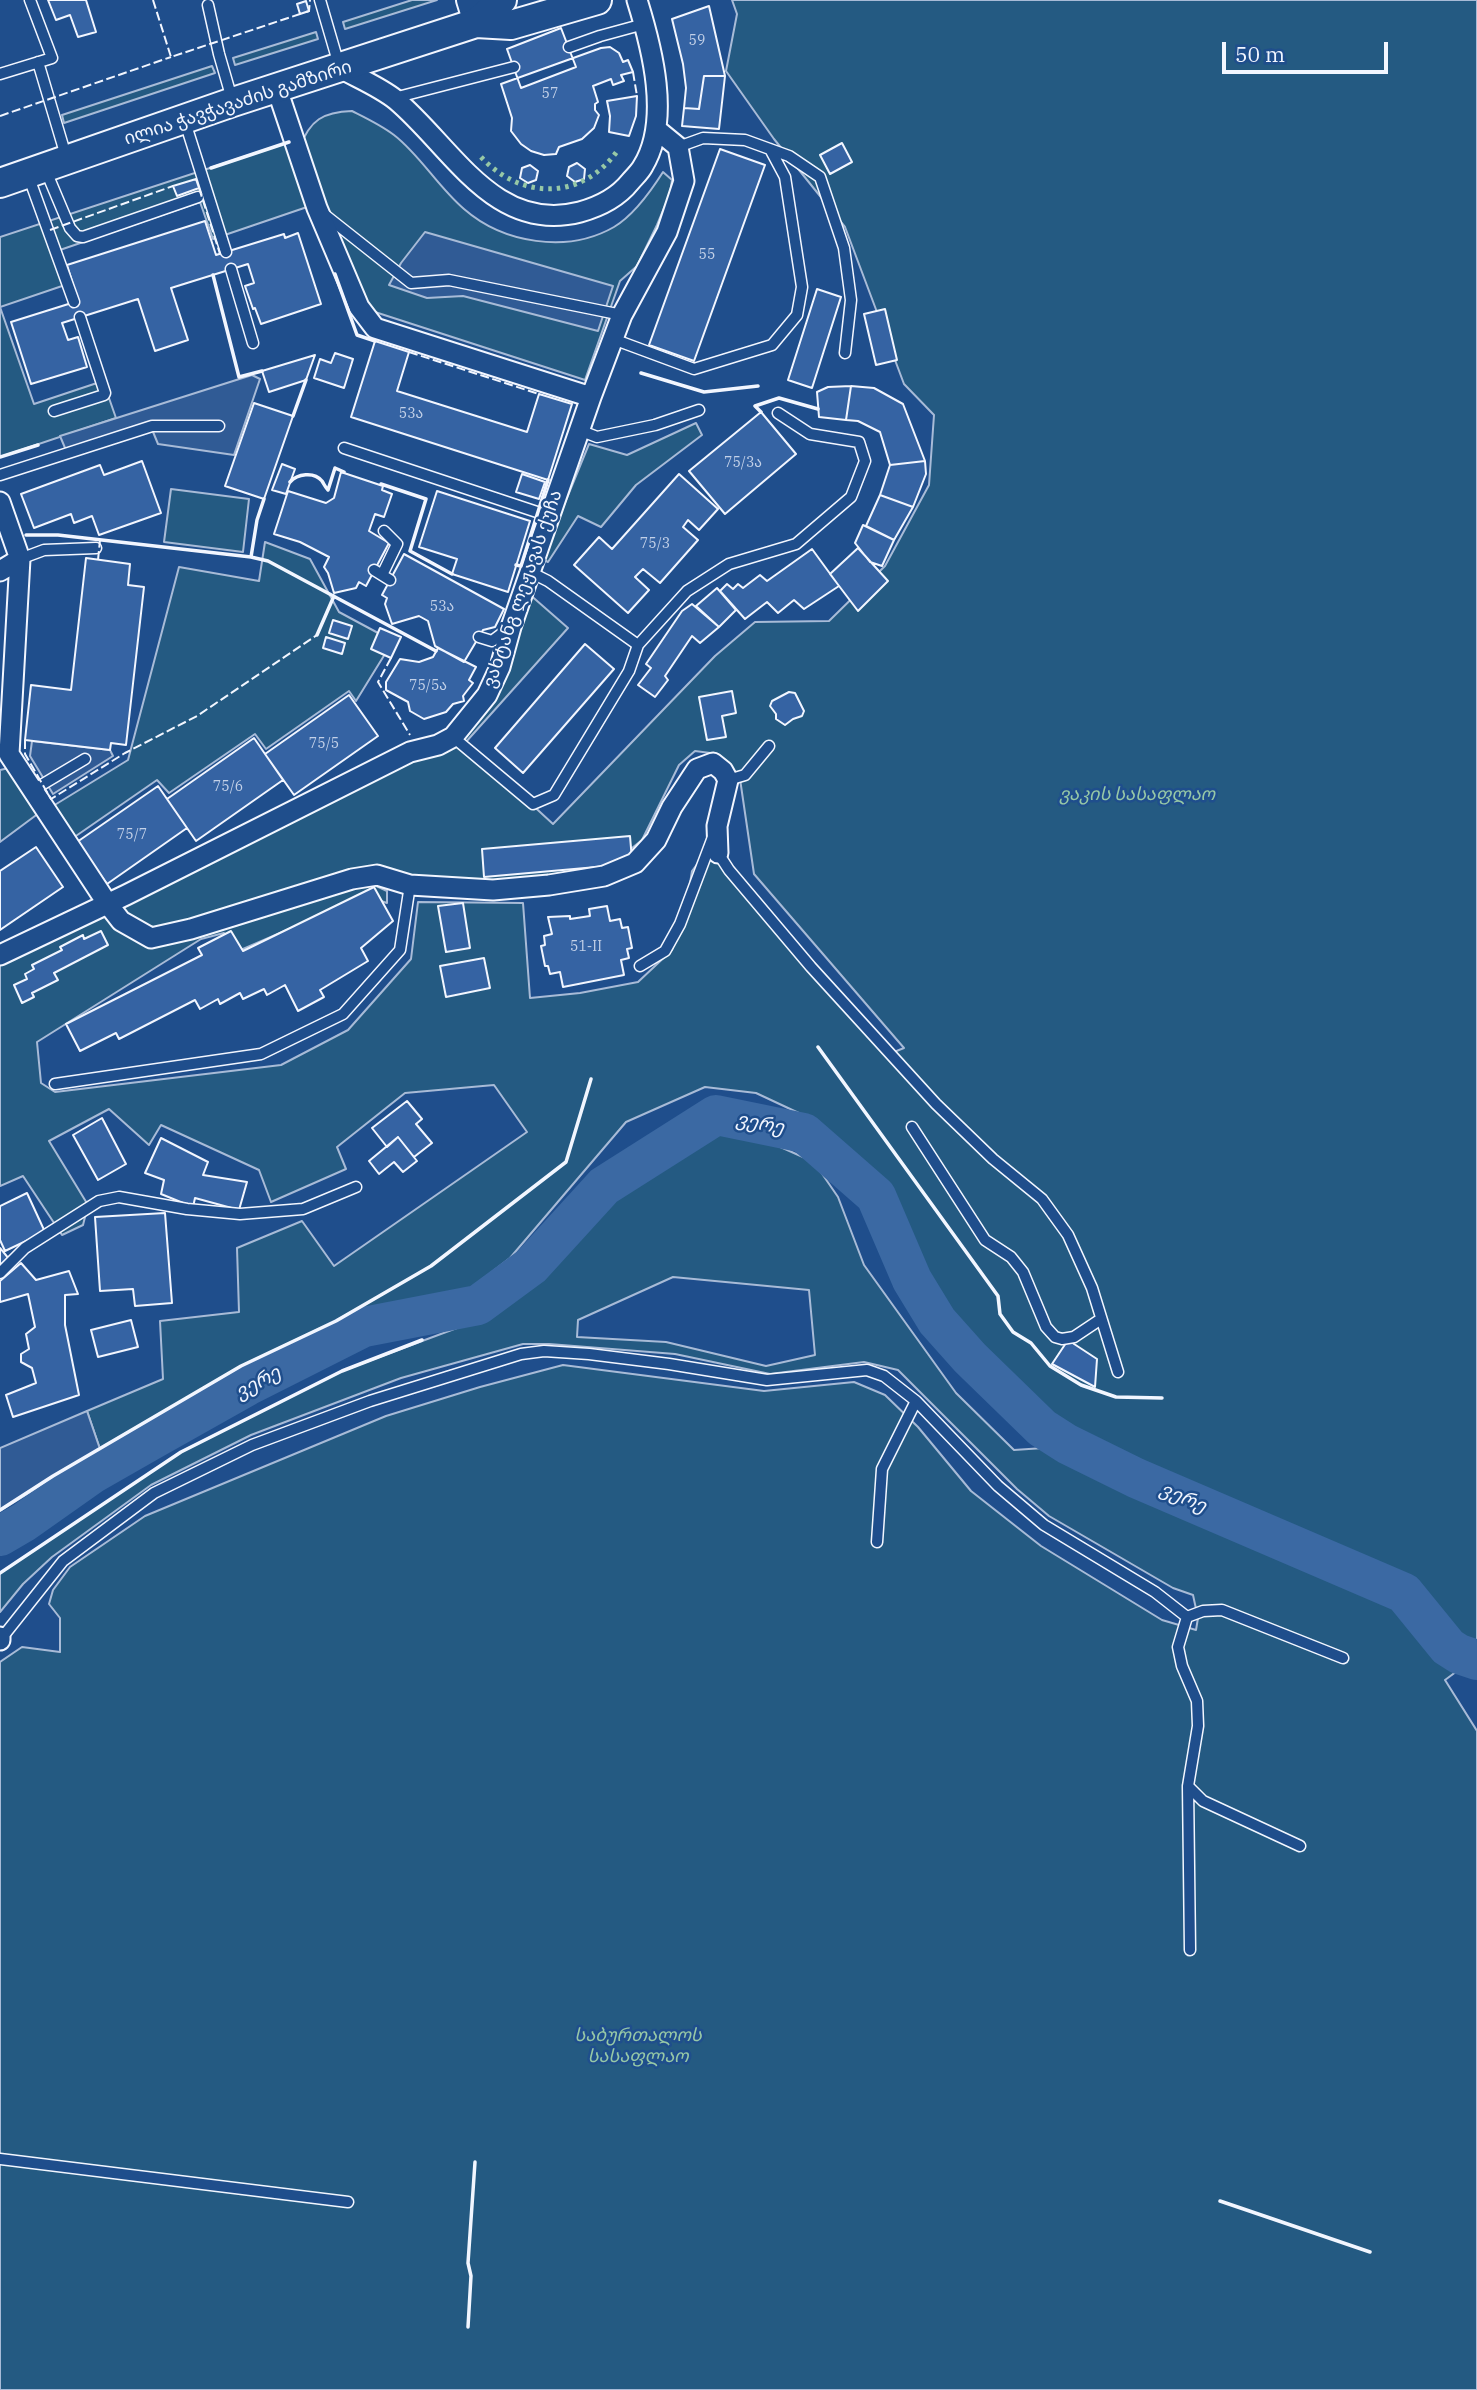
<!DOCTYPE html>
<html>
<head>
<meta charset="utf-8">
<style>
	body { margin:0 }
	#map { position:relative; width:1477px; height:2390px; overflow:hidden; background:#1f4e8c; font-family:"IBM Plex Serif",serif }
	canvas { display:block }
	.scale { position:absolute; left:1222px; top:42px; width:166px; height:32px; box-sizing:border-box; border:4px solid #f2f6ff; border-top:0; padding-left:9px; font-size:21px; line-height:24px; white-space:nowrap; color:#f2f6ff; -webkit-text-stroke:5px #1f4e8c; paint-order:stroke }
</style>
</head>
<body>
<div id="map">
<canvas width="1477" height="2390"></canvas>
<div class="scale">50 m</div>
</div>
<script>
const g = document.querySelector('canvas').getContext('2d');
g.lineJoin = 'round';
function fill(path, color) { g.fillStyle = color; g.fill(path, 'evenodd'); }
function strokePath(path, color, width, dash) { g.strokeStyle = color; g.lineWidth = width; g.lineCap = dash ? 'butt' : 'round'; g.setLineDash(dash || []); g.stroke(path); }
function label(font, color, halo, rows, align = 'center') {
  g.font = font + ' "IBM Plex Serif","Noto Sans Georgian",serif'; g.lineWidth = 5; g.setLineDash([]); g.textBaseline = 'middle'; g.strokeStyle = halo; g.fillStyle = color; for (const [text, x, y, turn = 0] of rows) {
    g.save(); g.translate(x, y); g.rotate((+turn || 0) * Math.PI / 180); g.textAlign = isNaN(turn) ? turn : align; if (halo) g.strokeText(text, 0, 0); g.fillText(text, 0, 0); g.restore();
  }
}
const green = new Path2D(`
	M412,0H437L345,29L343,22Z
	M732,0H1477V1662L1472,1660L1445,1680L1477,1731V2390H0V1662L22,1647L60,1652V1618L49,1604L53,1590L70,1567L145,1516L386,1416L480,1387L563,1365L764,1391L854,1382L885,1395L918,1427L971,1491L1041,1546L1162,1620L1196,1630L1198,1618L1193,1595L1173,1588L1049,1516L1017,1489L898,1370L864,1362L770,1374L675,1354L549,1344H523L401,1378L251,1435L151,1485L52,1557L23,1584L0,1612V1573L181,1452L342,1371L497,1313L514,1299L606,1198L669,1151L721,1128L767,1141L814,1162L838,1197L864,1265L956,1393L1014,1450L1103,1444L1057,1423L984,1353L921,1273L888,1194L818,1122L756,1093L705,1087L626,1122L510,1258L470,1289L336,1321L241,1366L100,1449L87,1411L163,1379L160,1321L239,1312L237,1248L302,1221L334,1266L527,1132L494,1085L405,1093L337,1147L346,1169L271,1202L259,1170L161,1125L149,1145L109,1109L49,1141L88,1205L83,1225L62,1235L23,1176L0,1186V955L104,909L142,941L354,886L372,884L387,891V903L366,896L236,952L224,933L201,939L37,1042L41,1083L55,1092L281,1065L348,1030L411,959L418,902L523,903L530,998L580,993L638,982L672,950L686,909L692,871L710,847L889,1054L904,1048L754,874L740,779L729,763L718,754L695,751L679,765L642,840L612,864L520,881L413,880L380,870L152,933L115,904L438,743L500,674L528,593L568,628L465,743L553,824L715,656L755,622L829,621L885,566L929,485L934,415L904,384L845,227L774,139L726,71L737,14ZM673,1277L809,1290L815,1355L766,1366L666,1342L577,1337L578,1320Z
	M316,32L318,39L235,65L233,58Z
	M212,66L215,73L64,123L62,115Z
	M352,111C366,118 381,125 394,135C420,155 438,187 464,209C503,243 567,254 614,227C634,215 651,191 663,172L672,180L670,194L657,225L637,266L620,281L585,380L375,312L361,300L300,147C310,120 323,112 352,111Z
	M289,142L310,206L213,239L200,202L57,251L68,284L0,307L34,404L103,381L116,418L0,457V237Z
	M696,423L702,435L636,485L601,527L578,516L548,562L542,559L589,444L627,455Z
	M171,489L249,499L243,552L164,542Z
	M265,542L310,559L339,612L393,641L356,701L349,691L266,749L255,734L169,793L157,780L73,838L53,806L128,760L179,567L259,581Z
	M9,768L39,813L0,842V770Z`);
fill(green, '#245a82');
strokePath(green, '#a8bbd7', 2);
const parking = new Path2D(`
	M425,232L613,286L598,331L463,296L427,298L389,285L401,263Z
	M252,375L260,379L234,455L158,444L151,427L68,455L60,436Z
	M32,741L110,750L113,756L53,794L30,756Z
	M87,1411L100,1449L0,1511V1448Z`);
fill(parking, '#305b95');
strokePath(parking, '#a8bbd7', 2);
strokePath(new Path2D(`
	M0,1536L24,1522L92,1474L155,1438L247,1386L364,1327L478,1305L531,1266L604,1186L716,1115L804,1133L876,1196L912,1280L937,1321L970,1358L1042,1428L1067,1444L1136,1478L1404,1593L1448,1647L1459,1654L1477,1660`), '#3b69a3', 40);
const building = new Path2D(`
	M48,0H86L96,32L78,37L70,15L56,20Z
	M306,1L309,11L300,14L297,4Z
	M709,6L725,76H704L699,109L684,108L686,88L683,64L672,19Z
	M561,28L576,67L521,88L507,49Z
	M610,47L619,53L623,62L628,60L633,72L621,75L624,81L613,85L611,79L593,86L598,102L595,104V110L599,115L594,128L582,139L559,147L556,154L544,155L531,151L521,144L511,131L512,118L501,84L601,48Z
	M704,76H725L719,129L682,126L684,108L699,109Z
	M637,96L636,116L629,136L609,132L610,116L607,101Z
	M842,143L852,162L830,174L820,155Z
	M720,149L765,165L694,361L649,345Z
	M577,163L585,169L584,179L575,182L567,176L569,167Z
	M530,165L538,171L536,180L528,183L520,178L522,168Z
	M196,179L199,188L177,196L173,186Z
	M205,221L216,255L284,234L285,238L298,233L321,304L261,324L255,308L253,309L245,286L254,283L248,264L171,288L188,340L155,351L138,299L62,323L68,340L78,337L87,367L31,384L11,322L78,301L67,265Z
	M817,289L841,297L812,388L788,380Z
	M885,309L897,360L876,365L864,314Z
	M375,341L409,352L397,391L527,432L539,394L572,404L548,480L351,417Z
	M335,353L353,359L344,388L314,378L320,359L331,363Z
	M315,355L306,380L269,392L262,371Z
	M851,386L874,388L903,404L925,461L890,465L880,432L858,421L846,420Z
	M851,386L846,420L819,417L817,392L828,387Z
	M254,403L293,416L264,499L225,486Z
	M761,412L796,454L725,514L689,471Z
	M142,461L161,513L99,535L92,516L74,523L71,514L34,528L21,494L100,465L104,475Z
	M925,461L926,474L913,507L880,495L890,465Z
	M282,464L295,469L286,494L272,490Z
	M341,472L383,486L382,490L392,494L384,517L375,514L369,531L389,543L366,586L359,582L356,588L334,593L328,573L324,567L329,557L300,542L274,534L288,491L326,503L334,498Z
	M522,474L545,482L539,499L516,492Z
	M679,474L718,509L699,530L688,520L683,527L698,540L660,583L643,569L635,577L649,590L628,613L574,565L599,537L612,549Z
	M437,491L530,521L508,592L452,574L457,559L419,547Z
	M880,495L913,507L894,540L866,526Z
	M863,525L894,540L882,566L870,562L855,543Z
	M858,548L888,581L858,611L830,574Z
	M812,549L839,586L804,609L794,600L778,613L767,602L745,619L720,591L727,584L733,589L738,584L743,588L760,575L767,581Z
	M404,554L504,609L495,627L483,630L464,662L435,646L428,621L419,616L392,624L385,604L387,598L382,595Z
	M86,558L130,564L128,585L144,587L126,745L111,743L110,750L25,740L31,685L71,690Z
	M717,588L736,610L719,627L696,606Z
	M692,604L719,627L700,643L692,636L665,676L668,680L655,697L638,685L651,668L646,664L682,611Z
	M333,620L352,626L348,639L329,633Z
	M380,628L401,637L391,658L371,649Z
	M326,637L345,643L342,654L323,648Z
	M585,644L614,669L523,773L495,748Z
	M438,648L476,667L469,680L473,683L463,696L464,701L453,704L446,712L424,719L410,711L408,702L386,690V682L400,659L419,662L433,657Z
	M732,691L736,713L722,716L726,737L707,740L699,697Z
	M789,692L795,693L804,711L802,716L793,719L785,725L776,719V714L770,706L772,701Z
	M349,695L378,736L294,795L265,754Z
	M254,738L283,780L196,841L167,799Z
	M158,786L187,828L107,884L77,842Z
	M630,836L632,860L619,865L484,877L482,849Z
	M36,847L63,887L0,930V871Z
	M374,887L393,921L361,948L368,961L320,990L324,997L298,1011L285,985L267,995L264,989L243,999L240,993L220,1004L218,999L200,1009L195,1000L119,1039L116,1033L80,1051L66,1024L202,955L198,948L231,931L243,951Z
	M463,903L470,948L446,952L438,906Z
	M607,906L610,921L620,919L622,928L628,927L632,948L627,949L629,958L621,960L624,975L563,987L560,972L550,974L548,966H545L541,946L545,945L544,936L552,934L548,917L570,916V919L590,916L589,909Z
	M101,931L108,945L54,973L58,980L32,993L34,997L22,1003L14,985L27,979L25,974L34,969L32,965L62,950L60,947L83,935L84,939Z
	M484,958L490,988L446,997L440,966Z
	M407,1101L422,1119L416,1124L432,1143L414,1157L398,1137L387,1147L372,1128Z
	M102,1118L126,1164L98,1180L73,1135Z
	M398,1137L417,1161L403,1172L394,1162L379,1174L369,1161Z
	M161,1138L208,1162L203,1175L247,1182L239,1210L195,1198L193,1207L161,1194L164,1180L145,1173Z
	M27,1193L45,1232L5,1251L0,1240V1206Z
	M165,1213L172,1303L135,1306L133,1289L100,1291L95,1217Z
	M0,1248L9,1259L0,1265Z
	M21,1263L36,1280L69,1271L78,1294L65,1295V1325L79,1395L13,1417L6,1395L36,1383L32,1368L21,1362V1354L29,1349L26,1334L35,1327L28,1294L0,1302V1281Z
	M131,1320L138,1347L98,1357L91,1330Z
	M1068,1340L1097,1359L1095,1387L1052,1364Z`);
fill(building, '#3563a3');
strokePath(building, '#f2f6ff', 2);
const service = new Path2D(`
	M320,0L339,65
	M208,5L219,54L232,99
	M569,47L600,36L644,24
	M38,62L66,156
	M0,74L52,58L30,0
	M394,98L514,67
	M185,122L226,252
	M678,147L703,138L745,140L789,156L820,177L844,248L851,300L845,353
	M46,171L70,228L77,236L83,237L198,197
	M28,175L74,302
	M325,215L411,283L449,280L622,315
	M231,269L253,343
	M613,339L694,369L772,345L797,315L802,287L785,177L770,149
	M54,411L104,395L105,393L80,317
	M579,430L597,437L655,425L699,410
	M344,448L549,516
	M0,475L152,426H219
	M20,559L44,550L96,548
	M374,570L390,580
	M530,572L548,581L638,645L687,591L729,564L796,544L851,497L865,461L859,442L810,434L778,413
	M382,575L397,544L384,531
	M479,637L492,641L508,629
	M453,737L533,804L554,795L629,671L638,645
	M728,780L745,775L769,746
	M33,790L85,759
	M718,853L729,870L811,967L936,1104L993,1159L1042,1199L1068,1235L1092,1288L1118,1372
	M640,966L665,951L680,924L713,837
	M55,1084L261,1054L343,1014L400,950L410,885
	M912,1127L985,1240L1011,1257L1023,1272L1046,1327L1055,1337L1062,1339L1074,1337L1101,1319
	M0,1273L25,1248L99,1201L119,1197L187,1209L240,1214L303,1209L356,1187
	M877,1542L882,1469L916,1401
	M1,1639L63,1561L154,1493L252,1445L370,1401L521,1354L544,1351L589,1354L669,1364L767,1380L867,1370L884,1376L916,1401L998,1486L1044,1525L1155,1592L1187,1617
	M1188,1786L1203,1801L1300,1846
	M1190,1950L1188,1786L1198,1726L1197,1701L1182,1666L1178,1647L1187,1617L1203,1611L1222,1610L1343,1658
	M0,2159L348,2202`);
const minor = new Path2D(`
	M340,68C358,78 380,87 396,100C452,147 494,234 580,212C598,207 618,197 630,182C634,177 640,172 643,166C671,120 652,48 637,0
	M277,89L317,208L359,307L375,328L591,397
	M0,502L20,559L9,754L107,903L121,921L151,938L191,929L352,879L377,875L410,885L493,890L549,885L604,876L635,863L656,840L672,807L697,769L713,763L723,771L728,780L717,826L718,853
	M0,571L20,559
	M0,955L126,895L410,752L438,745L453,737L487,695L500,667L511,627L591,397L622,315L667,232L684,181L678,147L656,129
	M0,1637V1640`);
const tertiary = new Path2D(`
	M469,0L476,23`);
const secondary = new Path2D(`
	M476,23L502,0
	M0,183L233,102L476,23L511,25L597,0`);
strokePath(service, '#f2f6ff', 13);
strokePath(minor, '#f2f6ff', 23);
strokePath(tertiary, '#f2f6ff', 28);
strokePath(secondary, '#f2f6ff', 32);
strokePath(service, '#1f4e8c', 10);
strokePath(minor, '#1f4e8c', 19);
strokePath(tertiary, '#1f4e8c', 24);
strokePath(secondary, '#1f4e8c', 28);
strokePath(new Path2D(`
	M481,157C522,201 583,200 618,150`), '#97c8a6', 5, [3.5, 5]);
strokePath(new Path2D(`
	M153,0L171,57L300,14
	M306,12L309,11L310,0
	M633,72L637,96
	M0,116L171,57
	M199,188L220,254
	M50,230L173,186
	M409,352L539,394
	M98,560L100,540
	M391,658L378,682L410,735
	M25,740V754L51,799L125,753L197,716L317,635`), '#f2f6ff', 2, [9, 3.5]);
strokePath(new Path2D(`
	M211,168L289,142
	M335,274L357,335L375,341
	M213,275L239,377L262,371
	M641,373L704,392L758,386
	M761,412L755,406L779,398L818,409
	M293,416L306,380
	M0,457L38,445
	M290,482C297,474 314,471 322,481C324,484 325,487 328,490L335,468L344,472
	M381,484L426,499L410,551L452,574
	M26,535H58L251,557L257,520L264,499
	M251,557L268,561L436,651
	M516,565L521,566L548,480
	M317,635L334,596
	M818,1047L998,1296L1000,1314L1013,1332L1031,1343L1050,1366L1081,1385L1116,1397L1162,1398
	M0,1510L53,1476L241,1366L336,1321L431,1266L566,1162L591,1079
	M0,1573L181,1452L342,1371L422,1340
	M1220,2201L1370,2252
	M468,2327L471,2276L468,2263L475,2162`), '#f2f6ff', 3.5);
label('14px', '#c3d1e8', null, [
	["59",697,41],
	["57",550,94],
	["55",707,255],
	["53ა",411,414],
	["75/3ა",743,463],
	["75/3",655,544],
	["53ა",442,607],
	["75/5ა",428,686],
	["75/5",324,744],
	["75/6",228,787],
	["75/7",132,835],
	["51-II",586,947]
]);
label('18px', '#f2f6ff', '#1f4e8c', [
	["ილია ჭავჭავაძის გამზირი",238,103,-18],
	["ვახტანგ ლეჟავას ქუჩა",523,589,-71]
]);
label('italic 18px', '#97c8a6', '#1f4e8c', [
	["ვაკის სასაფლაო",1137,795],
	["საბურთალოს",638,2036],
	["სასაფლაო",638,2057]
]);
label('italic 19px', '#f2f6ff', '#1f4e8c', [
	["ვერე",760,1124,11],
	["ვერე",258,1383,-28],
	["ვერე",1183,1498,23]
]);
</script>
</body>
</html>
